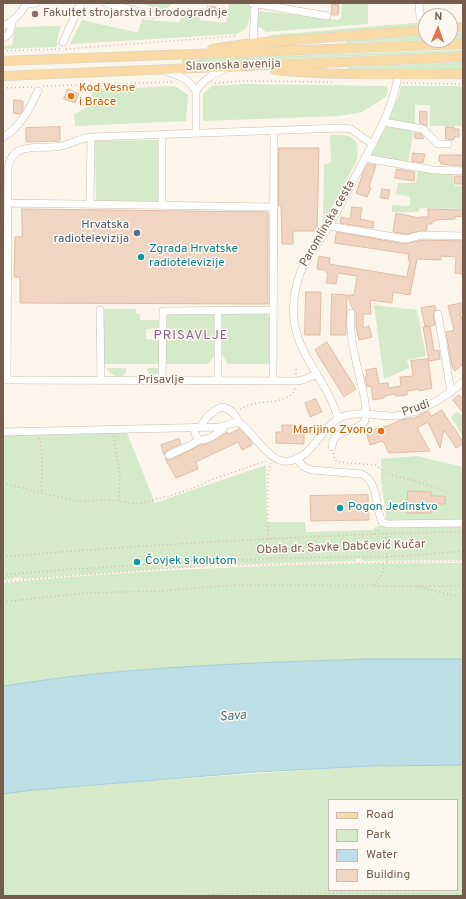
<!DOCTYPE html>
<html>
<head>
<meta charset="utf-8">
<style>
	body { margin:0 }
	#map { position:relative; width:466px; height:899px; overflow:hidden; background:#fcf5ea; font-family:Overpass,sans-serif }
	canvas { display:block }
	.frame { position:absolute; inset:0; border:4px solid #765c4d; pointer-events:none }
	.legend { position:absolute; left:328px; top:799px; width:130px; height:92px; box-sizing:border-box; background:#fef9f0; border:1px solid #c8baaf; margin:0; padding:5px 7px; list-style:none; font-size:12px; color:#765c4d }
	.legend li { display:flex; align-items:center; gap:8px; height:20px }
	.legend b { width:20px; border:1px solid #c8baaf }
	.north { position:absolute; left:418px; top:8px; width:40px; height:40px; box-sizing:border-box; background:#fef9f0; border:1px solid #c8baaf; border-radius:50%; rotate:2deg; font-size:11px; font-weight:700; line-height:16px; text-align:center; color:#765c4d }
	.north::after { content:''; display:block; margin:auto; width:14px; height:18px; background:#e07554; clip-path:polygon(50% 0,100% 100%,50% 72%,0 100%) }
</style>
</head>
<body>
<div id="map">
<canvas width="466" height="899"></canvas>
<div class="frame"></div>
<ul class="legend">
<li><b style="height:5px;background:#f7daa5"></b>Road</li>
<li><b style="height:11px;background:#d5eac8"></b>Park</li>
<li><b style="height:11px;background:#bedfe5"></b>Water</li>
<li><b style="height:11px;background:#f0d5c2"></b>Building</li>
</ul>
<div class="north">N</div>
</div>
<script>
const g = document.querySelector('canvas').getContext('2d');
g.lineJoin = 'round';
function fill(path, color) { g.fillStyle = color; g.fill(path, 'evenodd'); }
function strokePath(path, color, width, dash) { g.strokeStyle = color; g.lineWidth = width; g.lineCap = dash ? 'butt' : 'round'; g.setLineDash(dash || []); g.stroke(path); }
function label(font, color, halo, rows, align = 'center') {
  g.font = font + ' Overpass,sans-serif'; g.lineWidth = 3; g.setLineDash([]); g.textBaseline = 'middle'; g.strokeStyle = halo; g.fillStyle = color; for (const [text, x, y, turn = 0] of rows) {
    g.save(); g.translate(x, y); g.rotate((+turn || 0) * Math.PI / 180); g.textAlign = isNaN(turn) ? turn : align; if (halo) g.strokeText(text, 0, 0); g.fillText(text, 0, 0); g.restore();
  }
}
fill(new Path2D(`
	M139,3H171L170,6L163,10Z
	M229,3C236,3 245,2 251,6C249,20 251,28 236,34L70,44L82,20L135,32H138L142,19L156,21L179,22L183,15L198,13L200,20L226,23Z
	M342,3H368V24L267,32L264,31L260,27L258,28V11L319,17L337,20L341,18Z
	M426,22V26L271,38L267,37L271,35Z
	M61,26L57,41L58,44L55,47L3,49V46L12,45L15,27Z
	M463,32V39L346,43L345,41L426,35V40H450V33Z
	M463,50V52L182,63V59Z
	M463,62V69H348L346,68L349,67Z
	M243,84L384,86L387,87L388,90L386,97L362,112L339,116L203,121V94L212,86Z
	M175,86L188,95L186,121L75,126L74,114L88,107L92,90Z
	M401,86H463V126H430V105H415V124L388,120L399,96Z
	M387,124L414,129L408,163L371,155Z
	M330,135C351,134 361,137 357,160L323,225L324,164L331,163Z
	M159,140L160,202L96,203L95,141Z
	M418,170L453,173L454,186H463V209L420,208L418,212H392V205L410,206V197L396,194L398,183H416Z
	M374,305L417,310L426,356L407,360L409,368L384,379Z
	M104,309H136V313L140,314V320H159V328L146,329V339L159,340V363L157,364H104Z
	M216,313L215,355L208,364H166V320L167,315L169,314Z
	M222,313H265L269,316L270,364H228L223,356L221,355Z
	M106,368H126V373L123,376C115,377 111,374 106,368Z
	M147,368H157L159,371L157,374L153,376L148,373Z
	M457,412L463,416V437L451,417Z
	M127,433L155,503L266,465L267,522H305L306,532L373,530L377,526L463,525V560L363,561L362,559H357L356,561L221,565L220,563H217L216,565L21,579L20,577L14,578V579L3,580V435Z
	M417,456L463,467V523L387,524L381,480V459Z
	M463,563V659H367L301,661L138,670L92,674L3,686V583C156,568 309,563 463,563Z
	M441,764L463,765V896H3V794L33,790C169,780 305,768 441,764ZM329,800H457V890H329Z`), '#d5eac8');
const water = new Path2D(`
	M367,659H463V765L373,766L255,772L33,790L3,794V686C33,682 63,677 94,674C184,665 276,662 367,659Z`);
fill(water, '#bedfe5');
strokePath(water, '#a5ced7', 1);
const building = new Path2D(`
	M332,4L339,5L338,15H332Z
	M208,6L216,7L214,15L206,14Z
	M68,89L79,94L75,103L64,99Z
	M14,100L23,101V110L20,114L14,113Z
	M420,111L427,112V126L420,123Z
	M60,127V141L26,142V128Z
	M446,127H454V129H459V137H454V140L446,139Z
	M415,133L421,134L423,136V139L415,138Z
	M279,148H319L317,231H293V244H282L281,206H279Z
	M413,153L425,154L423,163L412,161Z
	M440,155H463V166L441,164L440,161H439Z
	M368,164L376,165L369,187L371,188L367,197L356,193L363,173Z
	M397,169L415,172L414,181L395,178Z
	M455,176H463V184H455Z
	M382,189L390,190L388,199L381,198Z
	M352,207L362,208L360,219L374,222L373,228L340,223L341,217L350,219Z
	M22,209L268,212V304L20,303V277H14L15,237H22Z
	M428,209L463,210V217L455,216V219L436,220V221H432V224H427V230L406,234L393,232L396,213L419,218V217H428Z
	M337,232L405,244L423,240L463,241L462,274L455,273L456,257L441,256V260L417,259L410,295L393,292L392,303L370,300L371,314H363V328L369,326L372,337L359,340L356,326V311L352,308L348,295H354L357,276L338,273L336,284L326,283L328,274L324,270L317,269L319,256L330,258L329,264L407,277L410,260H408L409,254L335,243Z
	M306,292H321L320,335H305Z
	M332,294L347,295L346,335H331Z
	M463,303V312L460,313L463,324V364L455,371L452,367L446,332L454,330L448,306Z
	M435,306L436,310L433,314L435,325L430,326L434,351L439,350L440,359L429,361L423,327L429,326H425L421,308Z
	M327,342L356,389L344,397L315,350Z
	M428,359L432,388L419,391L418,389L407,391V395L396,396L395,394L384,396V398L373,400L371,386L367,387L365,377L367,376L366,370L376,368L379,384L388,383L389,388L401,386L400,377L413,376L411,361Z
	M459,395L463,400V413L453,400Z
	M316,399L322,412L310,417L305,403Z
	M442,410L452,426H453L463,442V444L456,448L444,430L440,448L428,422L417,428L430,451L389,453L383,441L370,445L366,432L390,425L400,420L414,418L428,411L431,416Z
	M282,425H295L294,434H304V444L276,443V432H282Z
	M240,429L250,440L252,445L242,450L238,442L196,462L198,469L176,478L165,458L168,460H171L200,445L207,444L215,440L227,432L228,434Z
	M179,439L181,444L167,450L164,455L161,445Z
	M408,491L431,492V496H445V504H431V513H408Z
	M368,495L369,520L311,521L310,496Z`);
fill(building, '#f0d5c2');
strokePath(building, '#e2bca3', 1);
const minor = new Path2D(`
	M106,3L152,15
	M252,3L327,16
	M419,3L420,17
	M27,4L36,3
	M3,26C14,22 21,13 27,3
	M3,38C10,35 11,30 12,23
	M63,42L81,3
	M253,43L255,3
	M164,71C178,75 190,79 196,92V133
	M196,92C202,80 214,74 226,68
	M384,122L423,129L438,144H448
	M162,134V205
	M3,137C20,128 30,108 38,91
	M365,158L434,170L463,171
	M8,203L274,207
	M90,204L91,137
	M329,226L406,239L422,235L463,236
	M100,310L101,381
	M218,311V381
	M438,314L451,392
	M3,380L296,381L303,380L317,374
	M7,380L8,167C13,140 41,150 61,146C71,144 80,138 91,137L341,128L351,129L372,144
	M162,381L163,311L273,310
	M273,381L274,131
	M338,419C329,383 298,357 294,320C292,300 296,279 306,261C312,249 322,238 329,226C341,205 351,184 362,164C377,135 394,107 398,74
	M194,427L195,434L199,440C207,441 220,433 225,426
	M201,427C205,417 212,411 222,407C231,409 236,414 238,422
	M3,432L219,427L238,422L243,425C252,434 270,460 283,461C310,464 319,429 339,418C355,410 376,416 393,416C416,416 447,396 463,382
	M332,447C332,427 361,433 365,420C367,408 364,394 361,383C356,360 349,337 351,313
	M169,455L189,446L199,440
	M296,458L304,467L312,470L361,474C379,481 375,507 382,522L387,524L463,523`);
const major = new Path2D(`
	M450,28L463,27
	M212,49L253,43L426,30
	M3,61L463,44
	M275,70C337,76 401,74 463,74
	M3,76L463,57`);
strokePath(minor, '#cebdaf', 8);
strokePath(major, '#d9d1cd', 10);
strokePath(new Path2D(`
	M66,49L236,36
	M3,51L60,49
	M215,83L244,81L333,82
	M403,83L463,84
	M43,86L173,82
	M3,88L33,87
	M296,374V366
	M240,409C244,407 248,405 253,404C265,401 292,403 295,388
	M114,436L116,454L120,473L119,502
	M39,438C44,455 42,475 41,493
	M333,453L335,460L338,462L375,465L390,475L416,481L447,492
	M3,483L49,495L77,501L108,500L138,504L172,495L194,488L216,478L266,461
	M386,533L387,563
	M374,534L380,529
	M268,539V473L271,463
	M3,557C66,551 130,547 193,543C283,538 373,533 463,532
	M3,575L75,569L184,562L286,558L407,556L463,551
	M3,582L68,576L206,566L463,561
	M373,585L383,574V563
	M416,586L463,598
	M3,602L85,593L160,591L237,585L447,586L463,585
	M181,896L254,892L463,895`), '#d6b8a5', 1.5, [1, 3]);
strokePath(minor, '#fff', 7);
strokePath(major, '#f7daa5', 9);
for (const [x, y, r, color] of [
	[35,14,4,"#8d6e63"],
	[71,96,4,"#e8710a"],
	[137,233,4,"#5c6f8a"],
	[141,257,4,"#0f9aa8"],
	[381,431,4,"#e8710a"],
	[340,508,4,"#0f9aa8"],
	[137,562,4,"#0f9aa8"]
]) { const dot = new Path2D(); dot.arc(x, y, r, 0, 2 * Math.PI); g.fillStyle = color; g.fill(dot); strokePath(dot, '#fef9f0', 1.5); }
label('12px', '#785e54', '#fef9f0', [
	["Fakultet strojarstva i brodogradnje",43,14]
], 'left');
label('12px', '#765c4d', '#fef9f0', [
	["Slavonska avenija",233,66,-2],
	["Paromlinska cesta",328,224,-60],
	["Prisavlje",161,381],
	["Prudi",416,409,-20],
	["Obala dr. Savke Dabčević Kučar",341,548,-2]
]);
label('12px', '#c56008', '#fef9f0', [
	["Kod Vesne",79,89],
	["i Brace",79,103],
	["Marijino Zvono",373,431,"right"]
], 'left');
label('12px', '#4e5e75', '#fef9f0', [
	["Hrvatska",129,226],
	["radiotelevizija",129,240]
], 'right');
label('12px', '#0d838f', '#fef9f0', [
	["Zgrada Hrvatske",149,250],
	["radiotelevizije",149,264],
	["Pogon Jedinstvo",348,508],
	["Čovjek s kolutom",145,562]
], 'left');
g.letterSpacing = '1px';
label('13px', '#836691', '#fef9f0', [
	["PRISAVLJE",191,336]
]);
g.letterSpacing = '0px';
label('italic 13px', '#447781', '#fef9f0', [
	["Sava",233,717,-4]
]);
</script>
</body>
</html>
